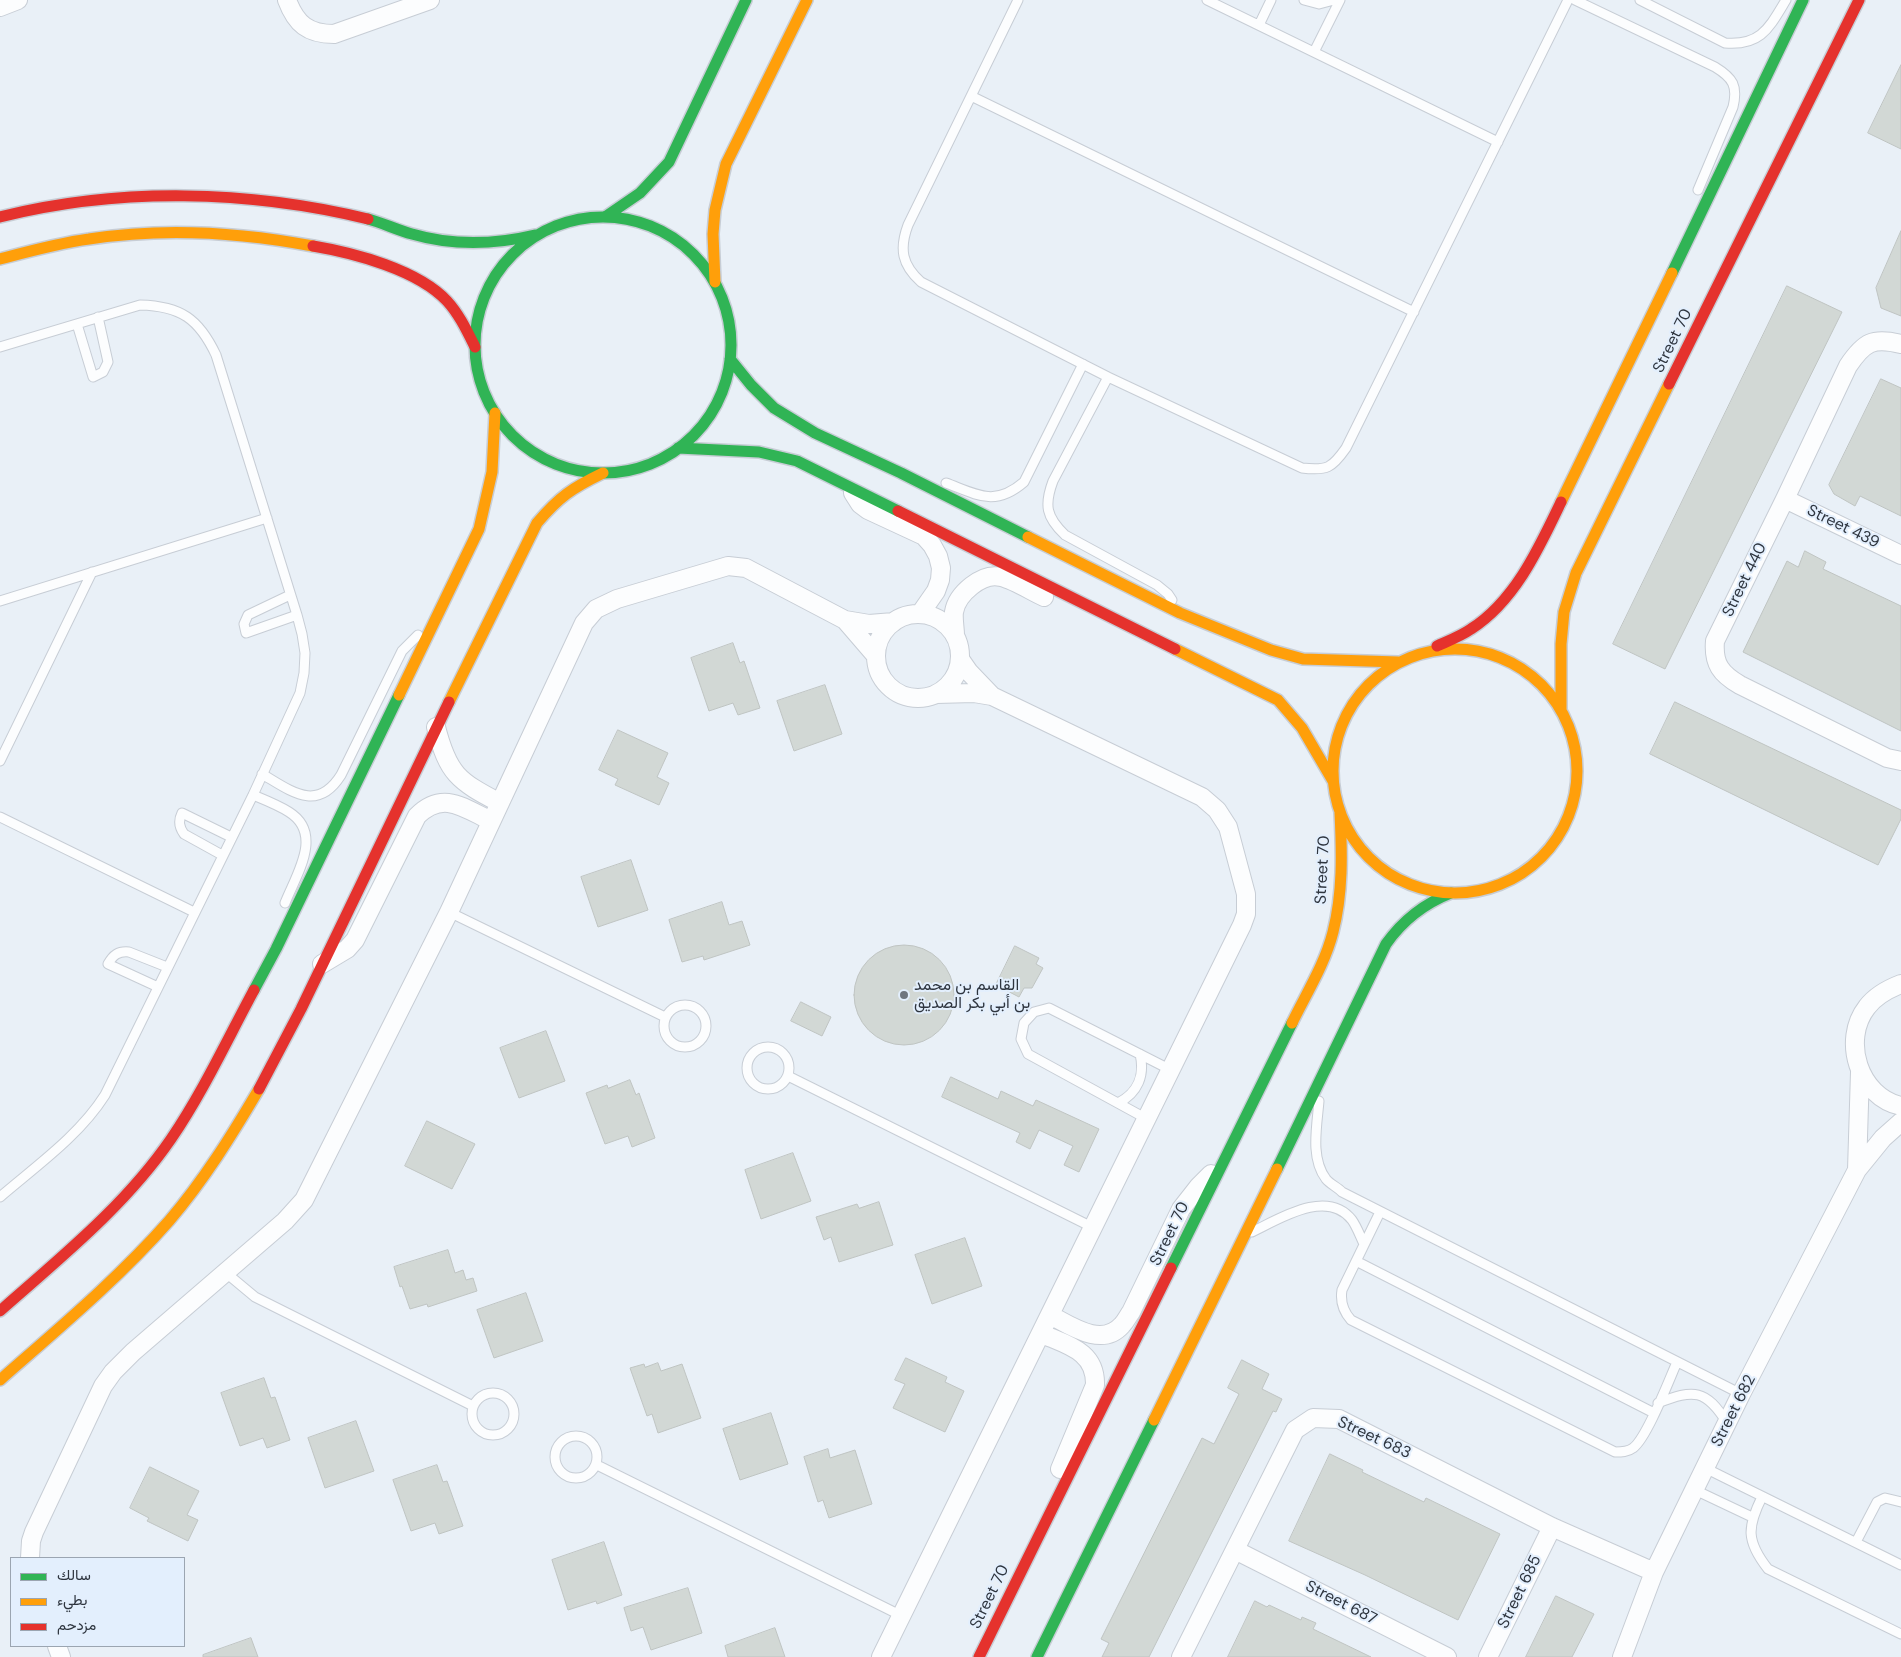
<!DOCTYPE html>
<html>
<head>
<meta charset="utf-8">
<style>
	body { margin:0 }
	#map { position:relative; width:1901px; height:1657px; overflow:hidden; background:#e9f0f7; font-family:"DM Sans",Vazirmatn,sans-serif }
	canvas { display:block }
	.legend { position:absolute; left:10px; top:1557px; width:175px; height:90px; box-sizing:border-box; background:#e3effd; border:1px solid #9ba5b1; margin:0; padding:6px 9px; list-style:none; font-size:15px; color:#2e353f }
	.legend li { display:flex; align-items:center; gap:10px; height:25px }
	.legend b { width:25px; border:1px solid #9ba5b1 }
</style>
</head>
<body>
<div id="map">
<canvas width="1901" height="1657"></canvas>
<ul class="legend">
<li><b style="height:6px;background:#30b455"></b>سالك</li>
<li><b style="height:6px;background:#ff9f0a"></b>بطيء</li>
<li><b style="height:6px;background:#e5322d"></b>مزدحم</li>
</ul>
</div>
<script>
const g = document.querySelector('canvas').getContext('2d');
g.lineJoin = 'round';
function fill(path, color) { g.fillStyle = color; g.fill(path, 'evenodd'); }
function strokePath(path, color, width, dash) { g.strokeStyle = color; g.lineWidth = width; g.lineCap = dash ? 'butt' : 'round'; g.setLineDash(dash || []); g.stroke(path); }
function label(font, color, halo, rows, align = 'center') {
  g.font = font + ' "DM Sans",Vazirmatn,sans-serif'; g.lineWidth = 4; g.setLineDash([]); g.textBaseline = 'middle'; g.strokeStyle = halo; g.fillStyle = color; for (const [text, x, y, turn = 0] of rows) {
    g.save(); g.translate(x, y); g.rotate((+turn || 0) * Math.PI / 180); g.textAlign = isNaN(turn) ? turn : align; if (halo) g.strokeText(text, 0, 0); g.fillText(text, 0, 0); g.restore();
  }
}
const building = new Path2D(`
	M1901,65V149L1868,133Z
	M1901,231V316L1881,308L1876,288Z
	M1787,286L1842,312L1665,669L1613,644Z
	M1881,379L1901,388V516L1860,496L1855,506L1834,494L1829,485Z
	M1805,551L1826,562L1823,569L1901,606V731L1743,652L1787,561L1798,567Z
	M733,643L740,663L744,661L760,708L738,715L733,703L709,711L691,658Z
	M825,685L842,734L794,751L777,701Z
	M1675,702L1901,810V819L1878,865L1650,754Z
	M618,730L668,753L657,777L669,783L659,805L615,785L618,779L599,770Z
	M631,860L648,910L598,927L581,877Z
	M722,902L729,925L742,921L750,945L704,960L703,956L682,962L669,920Z
	M854 995a50 50 0 1 1 100 0a50 50 0 1 1-100 0Z
	M1015,946L1039,958L1036,964L1043,968L1032,988H1024L1019,997L996,985Z
	M801,1002L831,1017L822,1036L791,1021Z
	M546,1031L565,1081L519,1098L500,1048Z
	M951,1077L998,1099L1001,1091L1033,1106L1036,1100L1099,1129L1079,1172L1064,1165L1073,1146L1039,1130L1030,1149L1016,1142L1020,1133L942,1097Z
	M630,1080L636,1095L639,1093L655,1138L632,1147L628,1136L605,1144L586,1093L607,1085L608,1088Z
	M427,1121L475,1144L452,1189L405,1166Z
	M793,1153L811,1201L761,1219L745,1170Z
	M879,1202L893,1245L839,1262L831,1237L824,1240L816,1217L857,1204L859,1208Z
	M965,1238L982,1286L932,1304L915,1255Z
	M448,1250L455,1273L463,1270L466,1280L473,1278L477,1291L428,1307L427,1304L410,1309L402,1286L400,1287L394,1267Z
	M526,1293L543,1341L494,1358L477,1310Z
	M906,1358L947,1377L945,1382L964,1391L945,1432L893,1408L905,1384L895,1380Z
	M1242,1360L1269,1374L1262,1389L1282,1399L1276,1412L1273,1411L1149,1657H1102L1109,1643L1101,1639L1202,1438L1214,1444L1239,1394L1228,1388Z
	M658,1363L661,1371L682,1364L701,1418L658,1433L652,1414L647,1416L630,1368L644,1364L645,1367Z
	M264,1378L271,1398L275,1397L290,1440L267,1448L263,1438L240,1446L221,1393Z
	M771,1413L788,1464L740,1480L723,1429Z
	M356,1421L374,1471L325,1488L308,1438Z
	M828,1449L830,1458L855,1450L872,1504L829,1518L823,1500L818,1502L804,1457Z
	M1330,1454L1363,1470L1362,1472L1424,1502L1426,1498L1500,1534L1458,1620L1365,1575L1289,1541Z
	M437,1465L443,1482L447,1481L463,1526L439,1534L435,1523L411,1531L393,1480Z
	M150,1467L199,1491L187,1515L198,1520L188,1541L147,1521L149,1518L130,1508Z
	M604,1542L622,1595L597,1604L596,1601L568,1610L552,1560Z
	M688,1588L702,1633L651,1650L643,1627L631,1631L624,1608Z
	M1556,1596L1594,1614L1572,1657H1526Z
	M1255,1601L1267,1607L1269,1605L1301,1620L1302,1617L1316,1623L1313,1629L1371,1657H1228Z
	M775,1628L785,1657H728L725,1646Z
	M251,1638L258,1657H203V1655Z`);
fill(building, '#d2d8d5');
strokePath(building, '#bfc4c2', 1);
const lane = new Path2D(`
	M1018,0L908,225C899,249 902,265 921,282L1108,377L1302,468C1327,471 1332,468 1346,448L1568,0
	M1207,0L1498,142
	M1304,0L1319,4L1334,0
	M1575,0L1715,67C1733,78 1738,86 1733,107L1698,190
	M1640,0L1725,43C1761,46 1769,28 1786,0
	M1259,25L1271,0
	M1314,52L1340,0
	M971,96L1414,312
	M77,324L93,377L103,372L108,362L98,317
	M0,347L140,305C181,306 199,319 216,355L297,615L302,634L305,653L304,673L300,693L253,795L105,1095C79,1136 36,1166 0,1197
	M1108,377L1053,481C1044,505 1046,517 1065,535L1157,585L1168,594L1172,600
	M946,483C978,495 995,507 1024,482L1083,364
	M290,595L248,615L244,624L246,633L297,615
	M0,601L267,518
	M0,761L92,572
	M262,774C291,791 317,813 341,775L402,651L418,635
	M253,795C265,800 278,805 289,812C324,834 296,875 285,903
	M0,817L194,912
	M222,855L184,834C179,827 178,821 182,813L231,837
	M449,912L665,1017
	M158,987L108,964C113,955 118,951 129,952L167,967
	M664 1026a21 21 0 1 1 42 0a21 21 0 1 1-42 0Z
	M747 1068a21 21 0 1 1 42 0a21 21 0 1 1-42 0Z
	M788,1076L1094,1228
	M1319,1101C1317,1126 1310,1158 1326,1179C1330,1184 1337,1187 1342,1192L1741,1394
	M1118,1103C1138,1093 1145,1075 1140,1054
	M1147,1119L1028,1054L1021,1039L1024,1023L1034,1012L1049,1008L1171,1070
	M1380,1212L1342,1290C1340,1302 1343,1311 1351,1320L1615,1452C1621,1452 1628,1452 1633,1448C1647,1438 1669,1380 1677,1362
	M1252,1232C1279,1219 1327,1188 1352,1220C1357,1227 1360,1236 1364,1244
	M1356,1261L1654,1413
	M225,1272L255,1297L473,1406
	M472 1414a21 21 0 1 1 42 0a21 21 0 1 1-42 0Z
	M1658,1403C1694,1389 1706,1389 1727,1423
	M555 1457a21 21 0 1 1 42 0a21 21 0 1 1-42 0Z
	M597,1465L902,1616
	M1705,1468L1901,1565
	M1695,1490L1752,1517
	M1762,1497C1747,1527 1746,1541 1768,1569L1901,1634
	M1856,1542L1877,1502L1885,1498L1901,1502`);
const street = new Path2D(`
	M287,0C296,24 308,34 334,34L430,0
	M0,7L18,0
	M1901,344C1873,337 1864,342 1848,366L1785,499L1715,641C1713,664 1721,674 1740,685L1887,758L1901,761
	M853,493L860,504L868,510L924,536L932,545L938,556L941,568L940,580L936,591L920,614
	M1785,499L1901,555
	M876 656a42 42 0 1 1 84 0a42 42 0 1 1-84 0Z
	M845,620L869,624L894,622
	M955,635C955,628 953,619 954,612C957,594 982,572 1001,577C1014,580 1031,591 1044,597
	M960,659L969,672L992,696
	M436,727C448,774 458,781 500,803
	M322,964L347,949L355,940L417,816C443,790 464,808 491,821
	M1901,984C1888,989 1876,995 1867,1007C1841,1040 1859,1097 1901,1106
	M1857,1170L1860,1072
	M1050,1315C1071,1326 1102,1348 1122,1325C1126,1321 1128,1316 1131,1312L1181,1209L1199,1186L1211,1174
	M1042,1334C1067,1345 1096,1351 1095,1385L1060,1469
	M1235,1550L1447,1657
	M30,1558L31,1541L34,1532L103,1386L113,1372L133,1352L285,1221L304,1200L449,912L584,623L596,609L617,599L728,566L746,568L845,620L876,656
	M57,1646L61,1657
	M881,1657L1242,925L1246,914V894L1228,827L1217,810L1202,797L992,696L974,693L936,694
	M1181,1657L1295,1430L1313,1418L1339,1419L1552,1527L1654,1572
	M1488,1657L1552,1527
	M1622,1657L1654,1572L1741,1394L1857,1170L1883,1138L1901,1122`);
const fast = new Path2D(`
	M605,217L640,193L669,162L746,0
	M475 345a128 128 0 1 1 256 0a128 128 0 1 1-256 0Z
	M368,219C383,223 397,230 412,234C453,246 493,245 535,235
	M1672,273L1803,0
	M730,359L751,385L774,408L815,433L901,473L1028,537
	M678,448L759,452L797,461L898,511
	M254,990L276,949L399,695
	M1277,1169L1386,944C1403,920 1423,904 1451,893
	M1171,1268L1292,1023
	M1037,1657L1154,1420`);
const slow = new Path2D(`
	M0,259C30,251 59,243 89,239C165,227 239,232 313,246
	M715,282L713,234L715,210L726,164L807,0
	M1561,502L1672,273
	M1028,537L1180,613L1271,650L1303,659L1398,662
	M1333 771a122 122 0 1 1 244 0a122 122 0 1 1-244 0Z
	M1175,649L1278,700L1302,728L1333,781
	M399,695L479,529L492,472L495,413
	M449,702L537,523C559,497 572,488 603,473
	M1561,709V644L1564,612L1576,573L1669,384
	M1292,1023C1306,994 1325,964 1333,932C1343,893 1342,853 1340,813
	M0,1380C58,1329 118,1279 169,1221C204,1180 232,1135 259,1089
	M1154,1420L1277,1169`);
const jam = new Path2D(`
	M0,217C119,187 249,190 368,219
	M313,246C355,253 418,270 447,301C459,314 467,331 475,347
	M1669,384L1859,0
	M898,511L1175,649
	M1437,646C1448,641 1461,636 1471,629C1515,601 1539,548 1561,502
	M259,1089L301,1009L449,702
	M0,1311C60,1258 125,1206 171,1139C203,1092 227,1040 254,990
	M979,1657L1171,1268`);
strokePath(lane, '#c7cdd5', 11);
strokePath(street, '#c7cdd5', 20);
strokePath(fast, '#c7cdd5', 14);
strokePath(slow, '#c7cdd5', 14);
strokePath(jam, '#c7cdd5', 14);
strokePath(lane, '#fcfdfe', 9);
strokePath(street, '#fcfdfe', 18);
strokePath(fast, '#30b455', 11);
strokePath(slow, '#ff9f0a', 11);
strokePath(jam, '#e5322d', 11);
for (const [x, y, r, color] of [
	[904,995,5,"#6f767f"]
]) { const dot = new Path2D(); dot.arc(x, y, r, 0, 2 * Math.PI); g.fillStyle = color; g.fill(dot); strokePath(dot, '#e3effd', 2); }
label('16px', '#2e353f', '#e3effd', [
	["Street 70",1673,341,-64],
	["Street 439",1843,527,26],
	["Street 440",1745,580,-64],
	["Street 70",1323,870,-87],
	["Street 70",1170,1234,-64],
	["Street 682",1734,1411,-63],
	["Street 683",1374,1438,25],
	["Street 685",1520,1592,-64],
	["Street 70",990,1597,-64],
	["Street 687",1341,1603,27]
]);
label('16px', '#2e353f', '#e3effd', [
	["القاسم بن محمد",914,986],
	["بن أبي بكر الصديق",914,1004]
], 'left');
</script>
</body>
</html>
